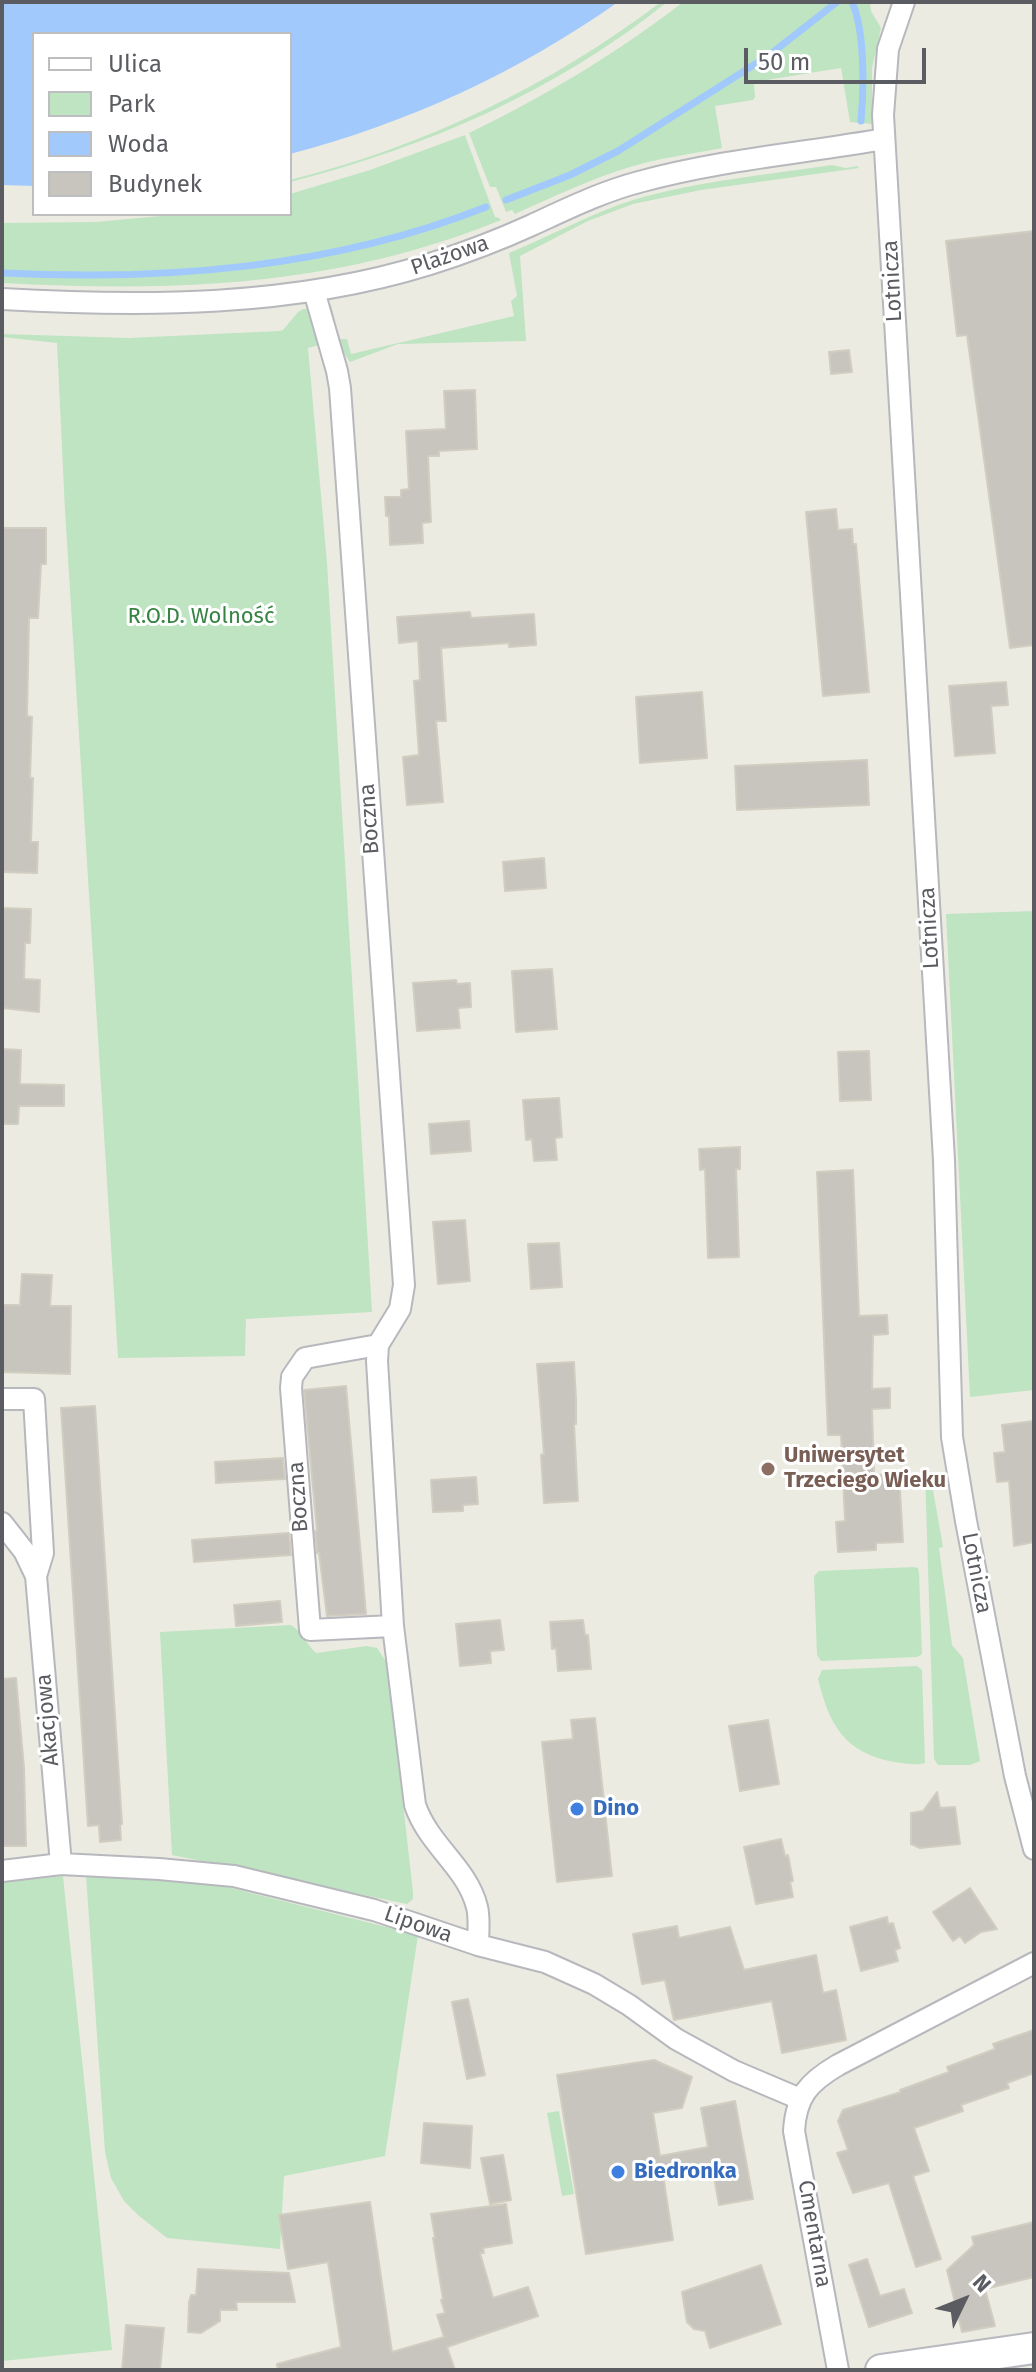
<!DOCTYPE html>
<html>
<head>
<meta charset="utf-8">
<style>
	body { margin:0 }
	#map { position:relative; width:1036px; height:2372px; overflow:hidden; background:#ecebe1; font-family:"Fira Sans",sans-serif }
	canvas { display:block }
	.frame { position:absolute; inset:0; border:4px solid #5a5c62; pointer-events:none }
	.legend { position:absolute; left:32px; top:32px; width:260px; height:184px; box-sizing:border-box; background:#fff; border:2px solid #bdbec0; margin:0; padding:10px 14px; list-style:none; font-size:24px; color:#5a5c62 }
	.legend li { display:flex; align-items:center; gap:16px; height:40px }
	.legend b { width:40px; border:2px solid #bdbec0 }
	.north { position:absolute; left:924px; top:2260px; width:80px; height:80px; -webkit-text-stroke:6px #fff; paint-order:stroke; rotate:47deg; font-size:22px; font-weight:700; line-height:32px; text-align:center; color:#5a5c62 }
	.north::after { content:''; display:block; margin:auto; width:28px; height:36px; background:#5a5c62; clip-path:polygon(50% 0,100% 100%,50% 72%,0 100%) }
	.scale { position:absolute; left:744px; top:48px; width:182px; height:36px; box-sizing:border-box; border:4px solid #5a5c62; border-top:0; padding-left:10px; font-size:24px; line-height:28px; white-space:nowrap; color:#5a5c62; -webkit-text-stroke:6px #fff; paint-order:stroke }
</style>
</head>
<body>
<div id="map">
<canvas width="1036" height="2372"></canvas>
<div class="frame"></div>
<ul class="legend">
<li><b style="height:10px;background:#fff"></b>Ulica</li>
<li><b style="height:22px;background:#bee4c2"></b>Park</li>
<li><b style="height:22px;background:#a1c9fc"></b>Woda</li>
<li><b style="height:22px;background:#c8c5be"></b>Budynek</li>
</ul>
<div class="north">N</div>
<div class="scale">50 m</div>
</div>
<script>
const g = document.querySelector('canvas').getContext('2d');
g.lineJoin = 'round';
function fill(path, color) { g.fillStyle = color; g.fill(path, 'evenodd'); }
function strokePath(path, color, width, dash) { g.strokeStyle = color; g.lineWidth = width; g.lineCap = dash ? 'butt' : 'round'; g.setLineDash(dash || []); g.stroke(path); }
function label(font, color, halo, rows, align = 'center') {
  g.font = font + ' "Fira Sans",sans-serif'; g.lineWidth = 6; g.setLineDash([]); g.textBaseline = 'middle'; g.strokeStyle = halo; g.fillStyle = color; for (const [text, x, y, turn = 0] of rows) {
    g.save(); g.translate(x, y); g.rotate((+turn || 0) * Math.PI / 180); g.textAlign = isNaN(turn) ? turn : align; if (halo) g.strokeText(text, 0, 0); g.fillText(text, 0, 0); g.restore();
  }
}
fill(new Path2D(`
	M661,2H667C555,92 427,147 290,182V180C425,146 550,86 661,2Z
	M683,2H870L871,11L881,28L872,68V124L850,122L841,68L754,82L755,97L753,100L715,106L722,148C691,154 660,158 630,167C590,179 553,197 515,214L512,210L506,212L496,187H490L469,133C545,96 616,54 683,2Z
	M465,135L495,217L499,218L501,220C336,287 177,292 2,283V223L96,222L182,214H290V194L370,170Z
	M832,165L846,168L857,166L859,168L701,190L633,204L588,221L520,256L526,341L398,344L350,362L335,340L327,306L331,305L339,339H347L351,354L514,316L511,301L517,296L509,253C550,236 590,214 633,200C697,181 766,175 832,165Z
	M303,309H307L319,345L308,348L327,563L372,1312L246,1319L245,1356L118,1358L65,511L57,343L2,337V334L129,338L279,331L283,330L298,312Z
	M1034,911V1390L970,1397L946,914Z
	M925,1473H930L943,1547L939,1548L952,1645L963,1658L980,1761L970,1765H938L934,1759Z
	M914,1567L918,1568L919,1573L922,1654L917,1657L821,1661L817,1655L814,1576L819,1571Z
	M291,1625C302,1632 306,1644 316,1653L367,1646L377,1648L387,1663L413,1892V1899L407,1904L172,1855L160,1632Z
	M917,1666L922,1670L925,1763C915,1766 905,1763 894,1762C844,1753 829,1724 818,1679L822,1670Z
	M86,1875L223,1886L418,1935L385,2156L284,2176L280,2249L167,2238L138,2215L124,2201L111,2178L105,2152Z
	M63,1876L112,2350L2,2361V1882Z
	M559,2111L574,2194L562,2196L547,2113Z`), '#bee4c2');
fill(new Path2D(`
	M2,2H618C519,72 408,123 290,154V34H34V186L2,185Z`), '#a1c9fc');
strokePath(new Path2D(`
	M852,2C865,31 864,88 861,121
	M506,200L570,175L618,151L768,56L837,2
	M2,273C166,281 332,268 486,207`), '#a1c9fc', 7);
const building = new Path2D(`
	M1034,231V645L1010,648L967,335L957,336L946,241Z
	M849,350L852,372L831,374L829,352Z
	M475,390L477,449L439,451V456H428L431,522L422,523L423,543L390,545L389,516H386L385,497H401V490L409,489L406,431L446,429L444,391Z
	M836,509L838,530L852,529L853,544H856L869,692L823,696L806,512Z
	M2,528H46V564H41L38,618H29L27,716L32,717L30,778H33L31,842H38L37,873L2,872Z
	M470,612L471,618L534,614L536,645L509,647V643L441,648L446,721H436L443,802L407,805L403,757L419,755L414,681L420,680L418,641L399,643L397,617Z
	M1006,682L1008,705L991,706L995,753L955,756L949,686Z
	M702,692L707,758L640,763L636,697Z
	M867,760L869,805L737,810L735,766Z
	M544,858L546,888L505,891L503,862Z
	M2,908L31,909L30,943H25L24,979L40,980L39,1012L2,1008Z
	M552,969L557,1029L516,1032L512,971Z
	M456,980L457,984L470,983L471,1007L458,1008L460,1028L417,1031L413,983Z
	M2,1049L21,1050L20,1084L64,1085V1106H19L18,1124H2Z
	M869,1051L871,1100L840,1101L838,1052Z
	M559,1098L562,1137L555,1138L557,1160L534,1161L532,1139L526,1140L523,1100Z
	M469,1121L471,1151L431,1154L429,1124Z
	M740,1147V1169H736L739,1257L708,1258L705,1169L700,1170L699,1149Z
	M853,1170L859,1316L887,1315L888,1334L873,1335L872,1389L890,1388V1408L872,1409L874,1475L899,1474L903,1542L876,1543V1550L838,1552L836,1522L845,1521L841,1435H828L817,1172Z
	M465,1220L470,1281L438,1284L433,1222Z
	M559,1243L562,1287L531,1289L528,1244Z
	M22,1274L52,1275L50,1306H71L70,1374L2,1372V1305H20Z
	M574,1362L576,1400V1424H574L578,1501L544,1503L541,1455L544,1454L537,1364Z
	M346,1386L366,1614L327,1616L319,1553H317L315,1531H317L304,1390Z
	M95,1406L122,1824H120L121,1840L100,1842L99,1825L88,1826L61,1408Z
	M1034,1421V1542L1014,1546L1009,1481L997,1482L994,1453L1005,1452L1002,1425Z
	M283,1458L285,1479L216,1483L215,1462Z
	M476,1477L478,1504L463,1505V1511L433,1512L431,1480Z
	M289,1533L291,1555L194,1562L192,1540Z
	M280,1601L282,1622L236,1626L234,1605Z
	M500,1620L504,1650L490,1651L491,1663L460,1666L456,1624Z
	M583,1620L585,1635H588L591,1669L558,1671L556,1648L552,1649L550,1622Z
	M16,1678L24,1768L26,1846H2V1679Z
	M595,1718L612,1876L557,1882L542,1742L573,1739L571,1720Z
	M768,1720L779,1784L740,1791L729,1726Z
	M937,1792L940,1808L955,1807L960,1844L920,1848L911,1844V1813L923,1811Z
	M781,1839L785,1856L788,1855L793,1881L790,1882L793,1897L756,1904L744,1847Z
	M970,1888L997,1929L981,1932L965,1943L960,1936L953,1941L933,1912Z
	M887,1917L888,1924L893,1923L900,1948L895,1950L898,1961L861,1971L850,1927Z
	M677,1926L679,1938L730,1927L744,1970L816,1955L823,1993L836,1990L846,2040L782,2053L772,2001L674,2020L665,1980L642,1984L633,1934Z
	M468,1999L485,2075L467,2079L452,2002Z
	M1034,2030V2073L1007,2083L1009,2088L961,2105L963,2111L914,2128L929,2171L913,2176L941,2259L916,2267L889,2183L853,2193L837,2153L848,2150L838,2121L843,2110L901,2092L900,2090L949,2072L947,2067L995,2049L993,2044Z
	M654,2060L692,2077L682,2108L653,2113L660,2156L708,2147L701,2108L735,2101L753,2199L719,2205L712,2166L663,2175L673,2240L586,2254L557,2075Z
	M424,2123L472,2126L470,2168L421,2163Z
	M503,2155L511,2200L490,2204L481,2158Z
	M370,2202L392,2352L444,2337L437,2315L445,2313L441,2300L443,2299L433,2238H435L431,2214L506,2204L512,2243L483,2248L484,2253H480L493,2298L528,2287L538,2316L447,2347L455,2370H278L277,2364L341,2347L328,2262L288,2269L279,2215Z
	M1034,2222V2277L985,2289L995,2326L962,2332L947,2270L974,2245L972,2237Z
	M867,2259L880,2296L904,2289L912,2313L869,2327L849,2265Z
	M761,2265L781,2324L710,2348L705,2331L694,2329L687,2322L682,2292Z
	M198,2269L289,2273L295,2302H236L237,2310H220V2321L201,2333L188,2332L189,2302L191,2295H196Z
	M126,2325L164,2328L160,2370H122Z`);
fill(building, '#c8c5be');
strokePath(building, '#d1cdc0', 2);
const street = new Path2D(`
	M904,2L888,49L883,115L944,1160L952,1437L966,1521L1015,1776L1034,1849
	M314,291L337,371L340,388L404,1285L400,1309L378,1345L377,1361L393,1626L415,1805C429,1846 467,1867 477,1907C480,1919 478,1933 478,1945
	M2,299C145,307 292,307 430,264C465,253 499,240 532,225C567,209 601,192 639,182C718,160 804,153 884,139
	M378,1345L305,1358L292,1377L291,1388L310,1630L393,1626
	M2,1399H34L43,1553L36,1576
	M2,1523L24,1551L36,1576L61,1864
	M2,1871L61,1864L159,1869L234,1876L374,1910L478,1945L545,1962L594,1984L629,2005L676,2039L734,2071L800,2099
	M838,2370L794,2131C796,2096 809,2082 838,2065L1034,1963`);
const secondary = new Path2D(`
	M881,2370L1034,2348`);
strokePath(street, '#b7b8bd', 24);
strokePath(secondary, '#b7b9bf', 34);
strokePath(street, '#fff', 20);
strokePath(secondary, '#fff', 30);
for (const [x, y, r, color] of [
	[768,1469,8,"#8d6e63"],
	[577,1809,8,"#3f7fe0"],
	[618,2172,8,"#3f7fe0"]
]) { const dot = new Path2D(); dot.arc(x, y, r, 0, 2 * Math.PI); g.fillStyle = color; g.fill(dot); strokePath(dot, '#fff', 3); }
label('22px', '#5a5c62', '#fff', [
	["Plażowa",450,256,-19],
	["Lotnicza",893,281,-93],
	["Boczna",370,819,-94],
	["Lotnicza",930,928,-93],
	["Boczna",299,1497,-94],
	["Lotnicza",976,1573,79],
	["Akacjowa",48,1720,-95],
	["Lipowa",418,1925,19],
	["Cmentarna",814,2234,80]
]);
label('22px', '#378344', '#fff', [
	["R.O.D. Wolność",201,617]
]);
label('bold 22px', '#785e54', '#fff', [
	["Uniwersytet",784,1456],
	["Trzeciego Wieku",784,1481]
], 'left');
label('bold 22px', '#366cbe', '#fff', [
	["Dino",593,1809],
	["Biedronka",634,2172]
], 'left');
</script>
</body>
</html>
